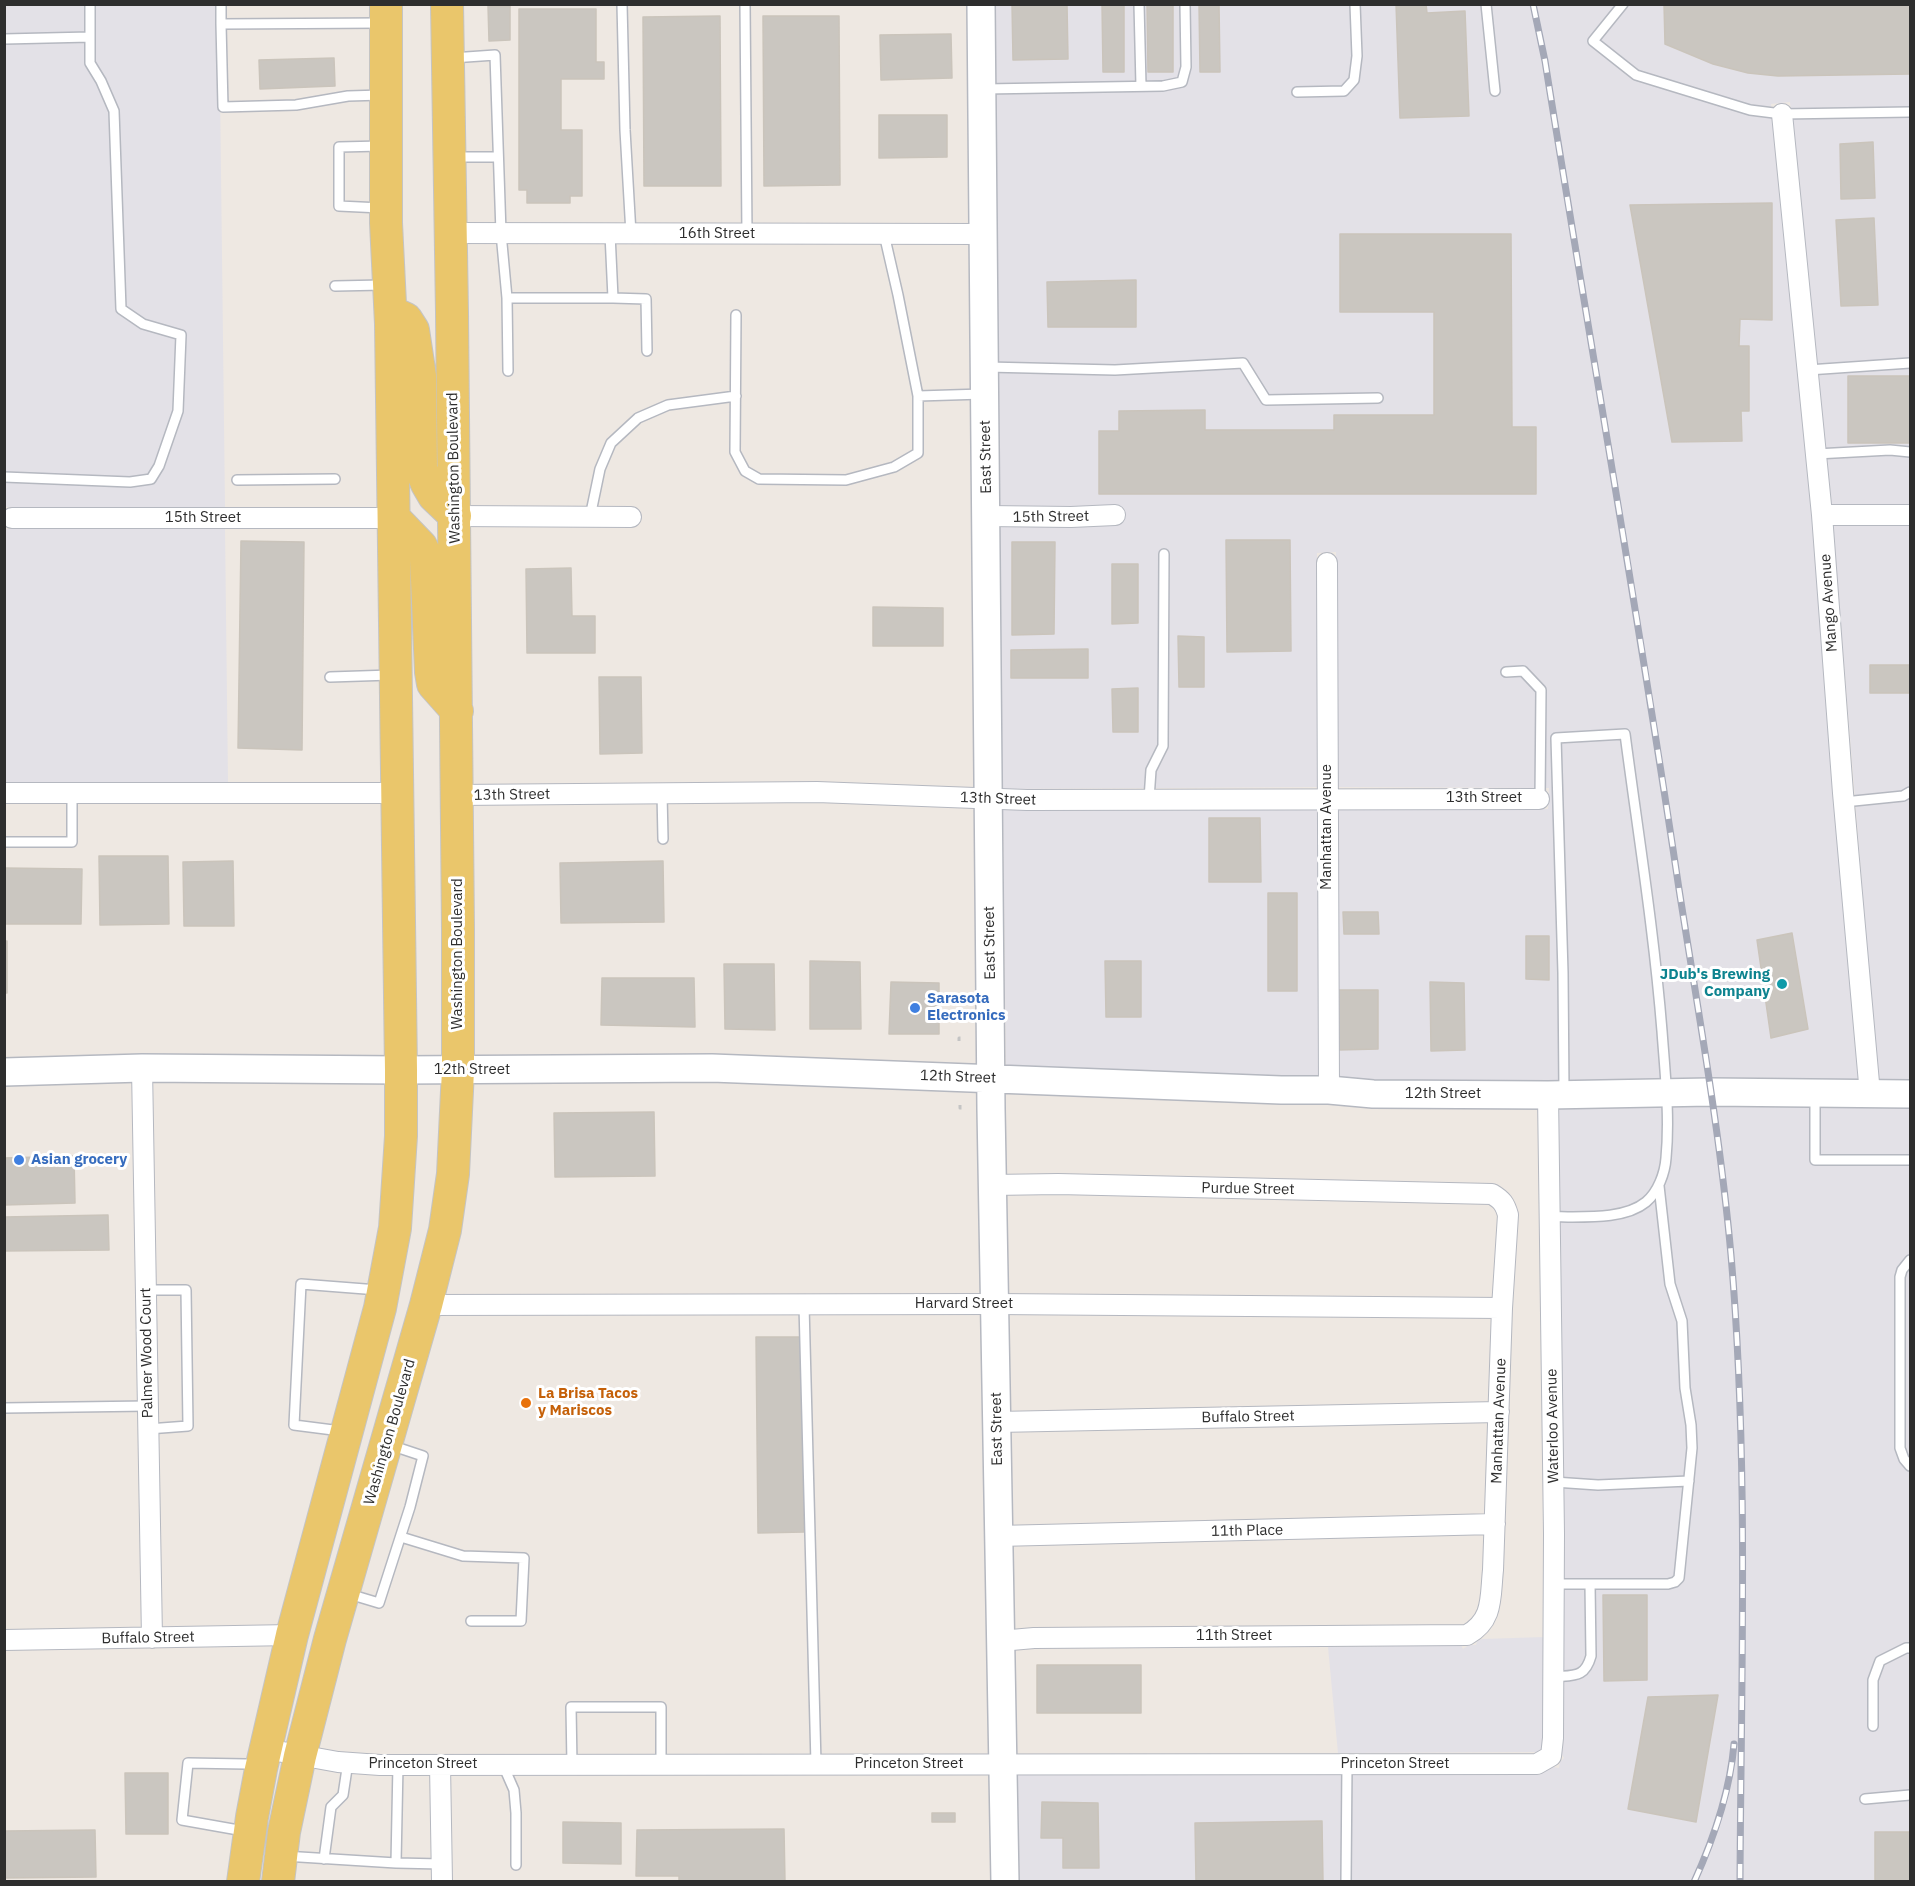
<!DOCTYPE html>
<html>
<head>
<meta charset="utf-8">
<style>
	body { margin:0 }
	#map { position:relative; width:1915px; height:1886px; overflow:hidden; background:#eee8e2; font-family:"IBM Plex Sans",sans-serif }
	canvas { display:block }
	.frame { position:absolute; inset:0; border:6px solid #2e2e2e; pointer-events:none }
</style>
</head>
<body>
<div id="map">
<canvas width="1915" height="1886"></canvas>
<div class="frame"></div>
</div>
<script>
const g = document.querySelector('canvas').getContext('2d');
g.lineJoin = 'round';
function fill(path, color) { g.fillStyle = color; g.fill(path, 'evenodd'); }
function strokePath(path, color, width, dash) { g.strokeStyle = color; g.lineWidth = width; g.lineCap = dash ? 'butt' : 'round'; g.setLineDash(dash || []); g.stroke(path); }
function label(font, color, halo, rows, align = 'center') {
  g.font = font + ' "IBM Plex Sans",sans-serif'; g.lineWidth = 6; g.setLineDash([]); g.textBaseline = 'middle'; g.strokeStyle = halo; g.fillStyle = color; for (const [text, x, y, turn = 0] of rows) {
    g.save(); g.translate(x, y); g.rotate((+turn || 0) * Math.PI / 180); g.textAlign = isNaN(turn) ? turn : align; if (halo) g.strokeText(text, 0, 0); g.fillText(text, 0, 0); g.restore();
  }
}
fill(new Path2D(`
	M5,5H219L225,507H5Z
	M991,5H1910V504H1831L1790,102L1771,104L1812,516L1859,1083L1548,1084L1338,1080L1337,809H1548L1549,788L1337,787L1336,552L1317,553L1318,787L1002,789Z
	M1833,526H1910V1083H1878Z
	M5,529H225L228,782H5Z
	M1318,809L1319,1080L1006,1068L1003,810Z
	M1558,1105H1910V1881L1017,1882L1018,1775H1537L1553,1767L1559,1768L1560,1762L1564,1758L1561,1753L1563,1738L1564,1534Z
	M1544,1637V1737L1542,1750L1540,1752L1338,1753L1328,1647L1461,1645L1463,1649L1469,1645H1476L1477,1641L1482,1639Z`), '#e3e1e7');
const building = new Path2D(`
	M1012,4H1067L1068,59L1013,60Z
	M1102,4H1124V72H1103Z
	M1147,4H1173V72H1148Z
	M1199,4H1219L1220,72H1200Z
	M1396,4H1426L1427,13L1465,11L1469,116L1400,118Z
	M1664,4H1910V74L1778,76L1748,73L1713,64L1665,44Z
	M488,6H510V40L489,41Z
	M519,9H596V62H604V79H561V130H582V196H570V203H527V190H519Z
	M720,16L721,186H644L643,17Z
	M763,16H839L840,185L764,186Z
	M951,34L952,78L881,80L880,35Z
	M334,58L335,86L260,89L259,60Z
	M879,115H947V157L879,158Z
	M1873,142L1875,198L1841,199L1840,144Z
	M1772,203V320L1740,319L1739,346H1749V411H1741L1742,441L1672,442L1630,205Z
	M1874,218L1878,305L1841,306L1836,220Z
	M1340,234H1511L1512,427H1536V494H1099V431H1119V411L1205,410V430H1334V415H1434V312H1340Z
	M1136,280V327H1048L1047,282Z
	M1848,376H1910V443H1848Z
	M1226,540H1290L1291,651L1227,652Z
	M241,541L304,542L302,750L238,748Z
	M1012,542H1055L1054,634L1012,635Z
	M1112,564H1138V623L1112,624Z
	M571,568L572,616H595V653H527L526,569Z
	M873,607L943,608V646H873Z
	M1178,636L1204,637V687H1179Z
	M1088,649V678H1011V650Z
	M1870,665H1910V693H1870Z
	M599,677H641L642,753L600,754Z
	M1138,688V732H1113L1112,689Z
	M1209,818H1260L1261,882H1209Z
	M99,856H168L169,924L100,925Z
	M233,861L234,926H184L183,862Z
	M663,861L664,922L561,923L560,863Z
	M4,868L82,869L81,924H4Z
	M1268,893H1297V991H1268Z
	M1343,912H1378L1379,934H1344Z
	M1792,933L1808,1029L1771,1038L1757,940Z
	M1526,936H1549V980L1526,979Z
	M4,941H7V993H4Z
	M810,961L860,962L861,1029H810Z
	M1105,961H1141V1017H1106Z
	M724,964H774L775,1030L725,1029Z
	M602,978H694L695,1027L601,1025Z
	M891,982L939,983V1034H889Z
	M1430,982L1464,983L1465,1050L1431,1051Z
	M1338,990H1378V1049L1338,1050Z
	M654,1112L655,1176L555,1177L554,1113Z
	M74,1156L75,1203L4,1205V1158Z
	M108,1215L109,1250L4,1251V1217Z
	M756,1337H802L804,1532L758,1533Z
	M1603,1595H1647V1680L1604,1681Z
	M1037,1665H1141V1713H1037Z
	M1718,1695L1696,1822L1628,1809L1648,1697Z
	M125,1773H168V1834H126Z
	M1042,1802L1098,1803L1099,1868H1063V1838H1041Z
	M932,1813H955V1822H932Z
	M1322,1821L1323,1882H1196L1195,1823Z
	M563,1822L621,1823V1864L563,1863Z
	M784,1829L785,1882H679V1876H636L637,1830Z
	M95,1830L96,1877L4,1878V1831Z
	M1875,1832H1910V1882H1875Z`);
fill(building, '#cac6c0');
strokePath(building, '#cac4bb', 1.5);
const lane = new Path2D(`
	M221,4V24L382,23
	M622,4L625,130L631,234
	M745,4L747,234
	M1139,4L1141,86
	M1486,4L1495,91
	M1623,4L1593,41L1636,75L1750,110L1782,114L1910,112
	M221,24L223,107L296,105L348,96L382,95
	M4,39L90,37
	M452,58L495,55L501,233L507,298H613L610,234
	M985,89L1163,86L1182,82L1186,67L1185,4
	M1297,92L1344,91L1354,80L1357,56L1355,4
	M455,157H498
	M381,208L339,206V147L382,146
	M884,234L898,295L918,396
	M335,286L383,285
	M507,298L508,371
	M613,298L646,299L647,351
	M736,315L735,452L745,471L759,479L846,480L894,467L918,453V396L983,394
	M987,367L1115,370L1243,363L1266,400L1378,398
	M1808,370L1910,363
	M1816,454L1890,450L1910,452
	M4,477L130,482L151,479L159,466L178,411L181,335L143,324L121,309L114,111L101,81L90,63V4
	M237,480L335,479
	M590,517L600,469L611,443L638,418L668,405L736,396
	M1506,672L1523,671L1541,690L1540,799
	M330,677L391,675
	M662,793L663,839
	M1149,799L1151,770L1163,746L1164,554
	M1844,802L1903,796L1910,792
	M4,842H72V793
	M1815,1096V1160H1910
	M1549,1217C1578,1216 1623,1221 1646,1202C1658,1192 1665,1173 1666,1158C1670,1116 1665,1073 1662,1031C1654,931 1638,833 1625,734L1556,738L1563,973L1564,1092
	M1910,1260L1902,1270L1900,1277V1448L1904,1459L1910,1466
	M146,1290H186L188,1426L148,1429
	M804,1305L816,1764
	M4,1408L148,1406
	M341,1431L294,1425L301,1284L378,1290
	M1554,1482L1598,1485L1689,1481
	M401,1537L463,1556L524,1558L521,1621H471
	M1554,1584H1668L1675,1582L1679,1578L1692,1448L1691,1425L1685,1388L1682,1321L1670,1284L1659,1186
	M349,1594L379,1603L410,1507L423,1456L390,1445
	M1554,1677C1574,1675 1585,1678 1591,1656L1590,1584
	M1873,1726V1680L1880,1661L1906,1648H1910
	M503,1765L514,1790L516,1813V1865
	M572,1765L571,1707H661V1765
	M1865,1799L1910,1795
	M244,1831L182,1820L188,1763L246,1764L257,1768
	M284,1856L396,1863L398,1765
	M324,1859L331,1807L343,1795L348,1762
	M396,1863L442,1864
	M1346,1882L1347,1764`);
const street = new Path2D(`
	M1782,114L1822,515L1843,793L1870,1094
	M451,233L982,234
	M1822,515H1910
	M455,516L631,517
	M987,516L1071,517L1115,515
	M12,518H394
	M1327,563L1329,1090
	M4,793H396
	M457,795L817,792L1027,800L1539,799
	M142,1068L152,1638
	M992,1185L1058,1184L1492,1194C1502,1200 1505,1204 1508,1215L1502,1308L1493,1570C1490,1597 1494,1620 1467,1635L1034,1638L1000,1641
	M426,1305L995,1304L1502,1308
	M997,1422L1499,1412
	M998,1536L1495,1524
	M4,1640L292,1635
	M266,1749L338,1762L380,1765L1537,1764L1551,1756L1553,1738L1554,1534L1548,1095
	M440,1765L442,1882`);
const secondary = new Path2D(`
	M981,4L991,1109L1005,1882
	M4,1072L142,1068L401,1070L712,1068L1281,1090H1329L1373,1094L1548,1095L1710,1092L1910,1094`);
const primary = new Path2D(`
	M391,312L406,319L413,330L420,376L421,469L427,484L434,496L455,516
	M394,518L421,546L426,556L431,672L433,684L457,711
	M243,1882L252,1817L261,1769L292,1635L380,1308L395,1228L401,1136V1070L391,324L386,223V4
	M278,1882L284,1832L300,1756L330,1639L426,1305L445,1230L453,1174L458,1070V929L452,313L447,4`);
strokePath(lane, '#b5b8c0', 12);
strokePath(street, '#b5b8c0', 22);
strokePath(secondary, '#b5b8c0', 30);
strokePath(primary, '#c4c4c4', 34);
strokePath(new Path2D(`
	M959,1041V1038H962
	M960,1105V1108H963`), '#c4c4c4', 3, [4.5, 3]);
strokePath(lane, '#fff', 9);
strokePath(street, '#fff', 20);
strokePath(secondary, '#fff', 27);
strokePath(primary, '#eac66b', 32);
const rail = new Path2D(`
	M1533,4L1545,61C1589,337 1638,613 1679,889C1698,1011 1720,1132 1731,1255C1749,1463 1741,1673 1740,1882
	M1694,1882C1714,1838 1730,1792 1734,1744`);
strokePath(rail, '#a4a8b7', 7);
strokePath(rail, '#fff', 4.5, [14]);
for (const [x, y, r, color] of [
	[1782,984,6,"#0f9aa8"],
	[915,1008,6,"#3f7fe0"],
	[19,1160,6,"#3f7fe0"],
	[526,1403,6,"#e8710a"]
]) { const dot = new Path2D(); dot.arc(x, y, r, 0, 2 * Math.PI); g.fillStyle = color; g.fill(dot); strokePath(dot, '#fff', 2); }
label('15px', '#2e2e2e', '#fff', [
	["16th Street",717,234],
	["East Street",986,457,-91],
	["Washington Boulevard",454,468,-91],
	["15th Street",1051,517,-1],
	["15th Street",203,518],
	["Mango Avenue",1829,603,-94],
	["13th Street",512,795,-1],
	["13th Street",1484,798],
	["13th Street",998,799,2],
	["Manhattan Avenue",1327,827,-90],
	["East Street",990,943,-91],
	["Washington Boulevard",458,954,-90],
	["12th Street",472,1070],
	["12th Street",958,1077,2],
	["12th Street",1443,1094],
	["Purdue Street",1248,1189,1],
	["Harvard Street",964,1304],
	["Palmer Wood Court",147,1353,-91],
	["Buffalo Street",1248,1417,-1],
	["Manhattan Avenue",1499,1421,-88],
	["Waterloo Avenue",1553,1426,-91],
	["East Street",997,1429,-91],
	["Washington Boulevard",390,1432,-74],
	["11th Place",1247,1531,-1],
	["11th Street",1234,1636],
	["Buffalo Street",148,1638,-1],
	["Princeton Street",423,1764],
	["Princeton Street",909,1764],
	["Princeton Street",1395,1764]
]);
label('bold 15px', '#0d838f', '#fff', [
	["JDub's Brewing",1770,975],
	["Company",1770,992]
], 'right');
label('bold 15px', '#366cbe', '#fff', [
	["Sarasota",927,999],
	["Electronics",927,1016],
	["Asian grocery",31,1160]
], 'left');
label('bold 15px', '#c56008', '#fff', [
	["La Brisa Tacos",538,1394],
	["y Mariscos",538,1411]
], 'left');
</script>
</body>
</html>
